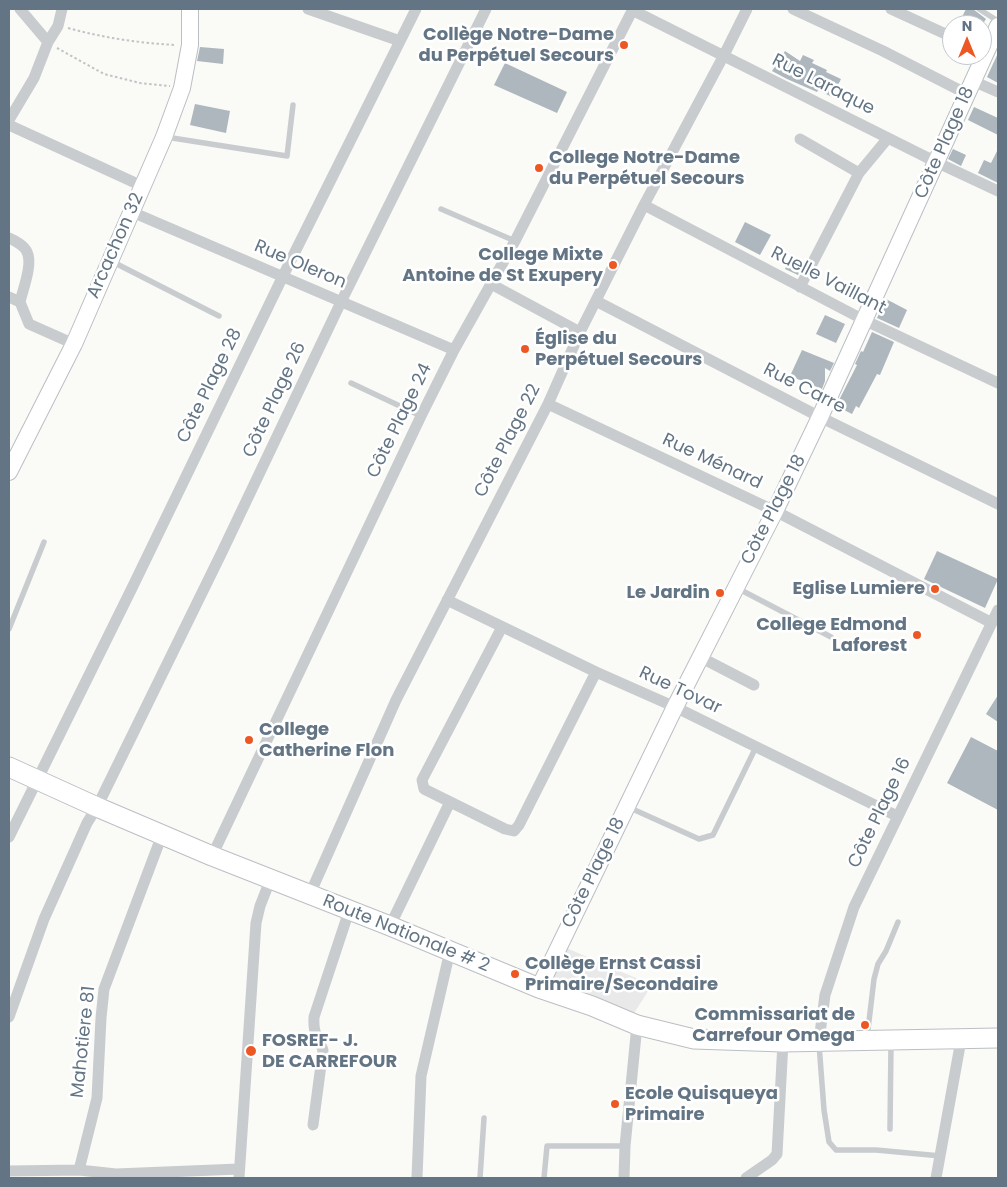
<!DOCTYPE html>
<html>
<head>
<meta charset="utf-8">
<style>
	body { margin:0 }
	#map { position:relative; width:1007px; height:1187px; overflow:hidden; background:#fafaf7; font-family:Poppins,sans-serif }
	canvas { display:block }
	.frame { position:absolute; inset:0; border:10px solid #637584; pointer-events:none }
	.north { position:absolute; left:942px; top:15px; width:50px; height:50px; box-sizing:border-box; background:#fff; border:1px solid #c1c8ce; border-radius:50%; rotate:0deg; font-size:14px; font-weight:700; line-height:20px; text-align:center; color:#637584 }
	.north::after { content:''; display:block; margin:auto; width:18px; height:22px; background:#ed5724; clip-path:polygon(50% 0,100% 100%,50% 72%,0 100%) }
</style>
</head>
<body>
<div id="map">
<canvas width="1007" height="1187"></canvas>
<div class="frame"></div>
<div class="north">N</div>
</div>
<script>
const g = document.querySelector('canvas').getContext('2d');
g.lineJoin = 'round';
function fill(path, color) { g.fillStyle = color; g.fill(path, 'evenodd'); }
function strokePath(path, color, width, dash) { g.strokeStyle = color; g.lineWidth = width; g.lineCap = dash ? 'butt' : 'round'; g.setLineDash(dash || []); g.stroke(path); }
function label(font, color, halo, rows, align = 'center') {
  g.font = font + ' Poppins,sans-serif'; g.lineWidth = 5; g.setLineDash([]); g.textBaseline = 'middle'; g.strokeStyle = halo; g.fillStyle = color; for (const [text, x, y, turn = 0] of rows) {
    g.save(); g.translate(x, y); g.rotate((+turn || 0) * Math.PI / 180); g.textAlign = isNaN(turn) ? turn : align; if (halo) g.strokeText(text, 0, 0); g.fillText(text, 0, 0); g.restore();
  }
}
fill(new Path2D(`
	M564,947L652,985L629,1021L599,998L549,977Z`), '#e8e9e8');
fill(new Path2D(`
	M966,9H973L986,19L982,25H966L968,20L962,17Z
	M200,47L224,49L223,64L197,61Z
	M785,51L800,61L803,55L814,60L812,63L827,70L826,72L841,79L832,97L818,90L817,92L787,79L772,71Z
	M998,53V83L987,77Z
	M505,63L567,92L557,113L494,85Z
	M195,104L230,111L226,133L190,125Z
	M974,107L998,118V135L968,120Z
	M953,149L966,155L961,166L948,159Z
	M998,149V183L978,173L984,160L991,163Z
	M745,222L771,235L760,255L735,242Z
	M790,258L803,265L798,275L785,269Z
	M886,299L907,310L899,328L877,318Z
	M825,315L845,324L836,343L816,334Z
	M872,332L894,342L880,375L877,374L859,408L856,406L852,414L836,406L857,365L855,364L861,351L863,352Z
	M802,350L834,363L830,371L825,368V381L822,389L790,376Z
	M937,551L998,579L985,608L924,579Z
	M998,695V722L986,714Z
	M971,737L998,751V810L947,783Z`), '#aeb7bd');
const secondary = new Path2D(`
	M9,472L74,344L164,137L182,88L190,45V9
	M539,988L675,707L775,511L820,417L998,26`);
const primary = new Path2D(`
	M9,767L97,807L212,856L390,926L539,988L592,1006L637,1025L694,1039L783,1042L998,1038`);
strokePath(secondary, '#babfc4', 18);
strokePath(primary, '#bbbfc3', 21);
strokePath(new Path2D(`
	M68,28C104,38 139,43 176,45
	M57,48L104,74L140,83L170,86`), '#c1c4c6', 2, [2.5, 2.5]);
strokePath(new Path2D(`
	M979,9L998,21
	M166,137L287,156L293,105
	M441,209L515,241
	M111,261L219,316
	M351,383L421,416
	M737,588L831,637
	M9,629L44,542
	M628,807L699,839L713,835L756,747
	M867,1038L874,979L878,964L886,951L898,922
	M819,1044L824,1110L829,1142L836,1150H876L941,1156
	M890,1129L891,1044
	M480,1178L484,1118
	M544,1178L547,1146H625`), '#c8cccf', 5.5);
strokePath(new Path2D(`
	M20,9L48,42
	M308,9L400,41
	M793,9L883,51L967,94
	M891,9L952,37
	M632,10L936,162L998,191
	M973,81L998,92
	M9,120L34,78L48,42L58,26L62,9
	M9,125L142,186
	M800,139L859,173
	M644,205L864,320L998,383
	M132,212L454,350
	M9,238C15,241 24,245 27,252C33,264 23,289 20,302
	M491,284L580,332
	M800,287L859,173L888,138
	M9,297L20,302L29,324L74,344
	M596,301L820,417L998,504
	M548,404L775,511L992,623
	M447,600L596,672L675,707L897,816
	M502,627L422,780L424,789L505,829L514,831L519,825L596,672
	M700,657L754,685
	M9,837L132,588L283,276L416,9
	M212,856L421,416L454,350L515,241L633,9
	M310,894L396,700L548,404L580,332L644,205L724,55L747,9
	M390,926L450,802
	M9,1017L44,919L87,823L97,807L222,552L341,302L486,9
	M819,1041L825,995L854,907L998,610
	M313,1125L323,1050C318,1036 313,1035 314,1017L349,911
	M79,1170L97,1098L101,1018L104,989L162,835
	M9,1171L79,1170L116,1174L239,1169
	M239,1178L256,923L260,906L271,878
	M417,1178L421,1076L450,951
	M624,1178L625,1146L637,1025
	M746,1178L772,1160L777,1154L783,1042
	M936,1178L961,1040`), '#c8cccf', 11);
strokePath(secondary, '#fff', 16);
strokePath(primary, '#fff', 19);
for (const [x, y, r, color] of [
	[624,45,5,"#ed5724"],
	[539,168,5,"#ed5724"],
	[613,265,5,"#ed5724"],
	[525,349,5,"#ed5724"],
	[935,589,5,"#ed5724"],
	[720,593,5,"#ed5724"],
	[917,635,5,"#ed5724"],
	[249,740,5,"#ed5724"],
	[515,974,5,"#ed5724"],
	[865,1025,5,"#ed5724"],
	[251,1051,6,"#ed5724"],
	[615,1104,5,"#ed5724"]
]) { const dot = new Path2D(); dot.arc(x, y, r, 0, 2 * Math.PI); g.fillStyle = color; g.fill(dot); strokePath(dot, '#fff', 2); }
label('bold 18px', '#637584', '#fff', [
	["Collège Notre-Dame",614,35],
	["du Perpétuel Secours",614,56],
	["College Notre-Dame",549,158,"left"],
	["du Perpétuel Secours",549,179,"left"],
	["College Mixte",603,255],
	["Antoine de St Exupery",603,276],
	["Église du",535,339,"left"],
	["Perpétuel Secours",535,360,"left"],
	["Eglise Lumiere",925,589],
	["Le Jardin",710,593],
	["College Edmond",907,625],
	["Laforest",907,646],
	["College",259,730,"left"],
	["Catherine Flon",259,751,"left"],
	["Collège Ernst Cassi",525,964,"left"],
	["Primaire/Secondaire",525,985,"left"],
	["Commissariat de",855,1015],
	["Carrefour Omega",855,1036],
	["FOSREF- J.",262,1041,"left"],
	["DE CARREFOUR",262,1062,"left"],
	["Ecole Quisqueya",625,1094,"left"],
	["Primaire",625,1115,"left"]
], 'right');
label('18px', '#637584', '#fff', [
	["Rue Laraque",823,85,27],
	["Côte Plage 18",945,143,-66],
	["Arcachon 32",116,246,-66],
	["Rue Oleron",300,265,23],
	["Ruelle Vaillant",828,281,27],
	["Côte Plage 28",210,386,-64],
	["Rue Carre",804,389,27],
	["Côte Plage 26",275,400,-65],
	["Côte Plage 24",400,421,-64],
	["Côte Plage 22",508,441,-63],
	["Rue Ménard",712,462,25],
	["Côte Plage 18",774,510,-63],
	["Rue Tovar",680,691,25],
	["Côte Plage 16",880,813,-64],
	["Côte Plage 18",594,873,-64],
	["Route Nationale # 2",406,934,22],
	["Mahotiere 81",84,1042,-84]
]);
</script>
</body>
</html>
